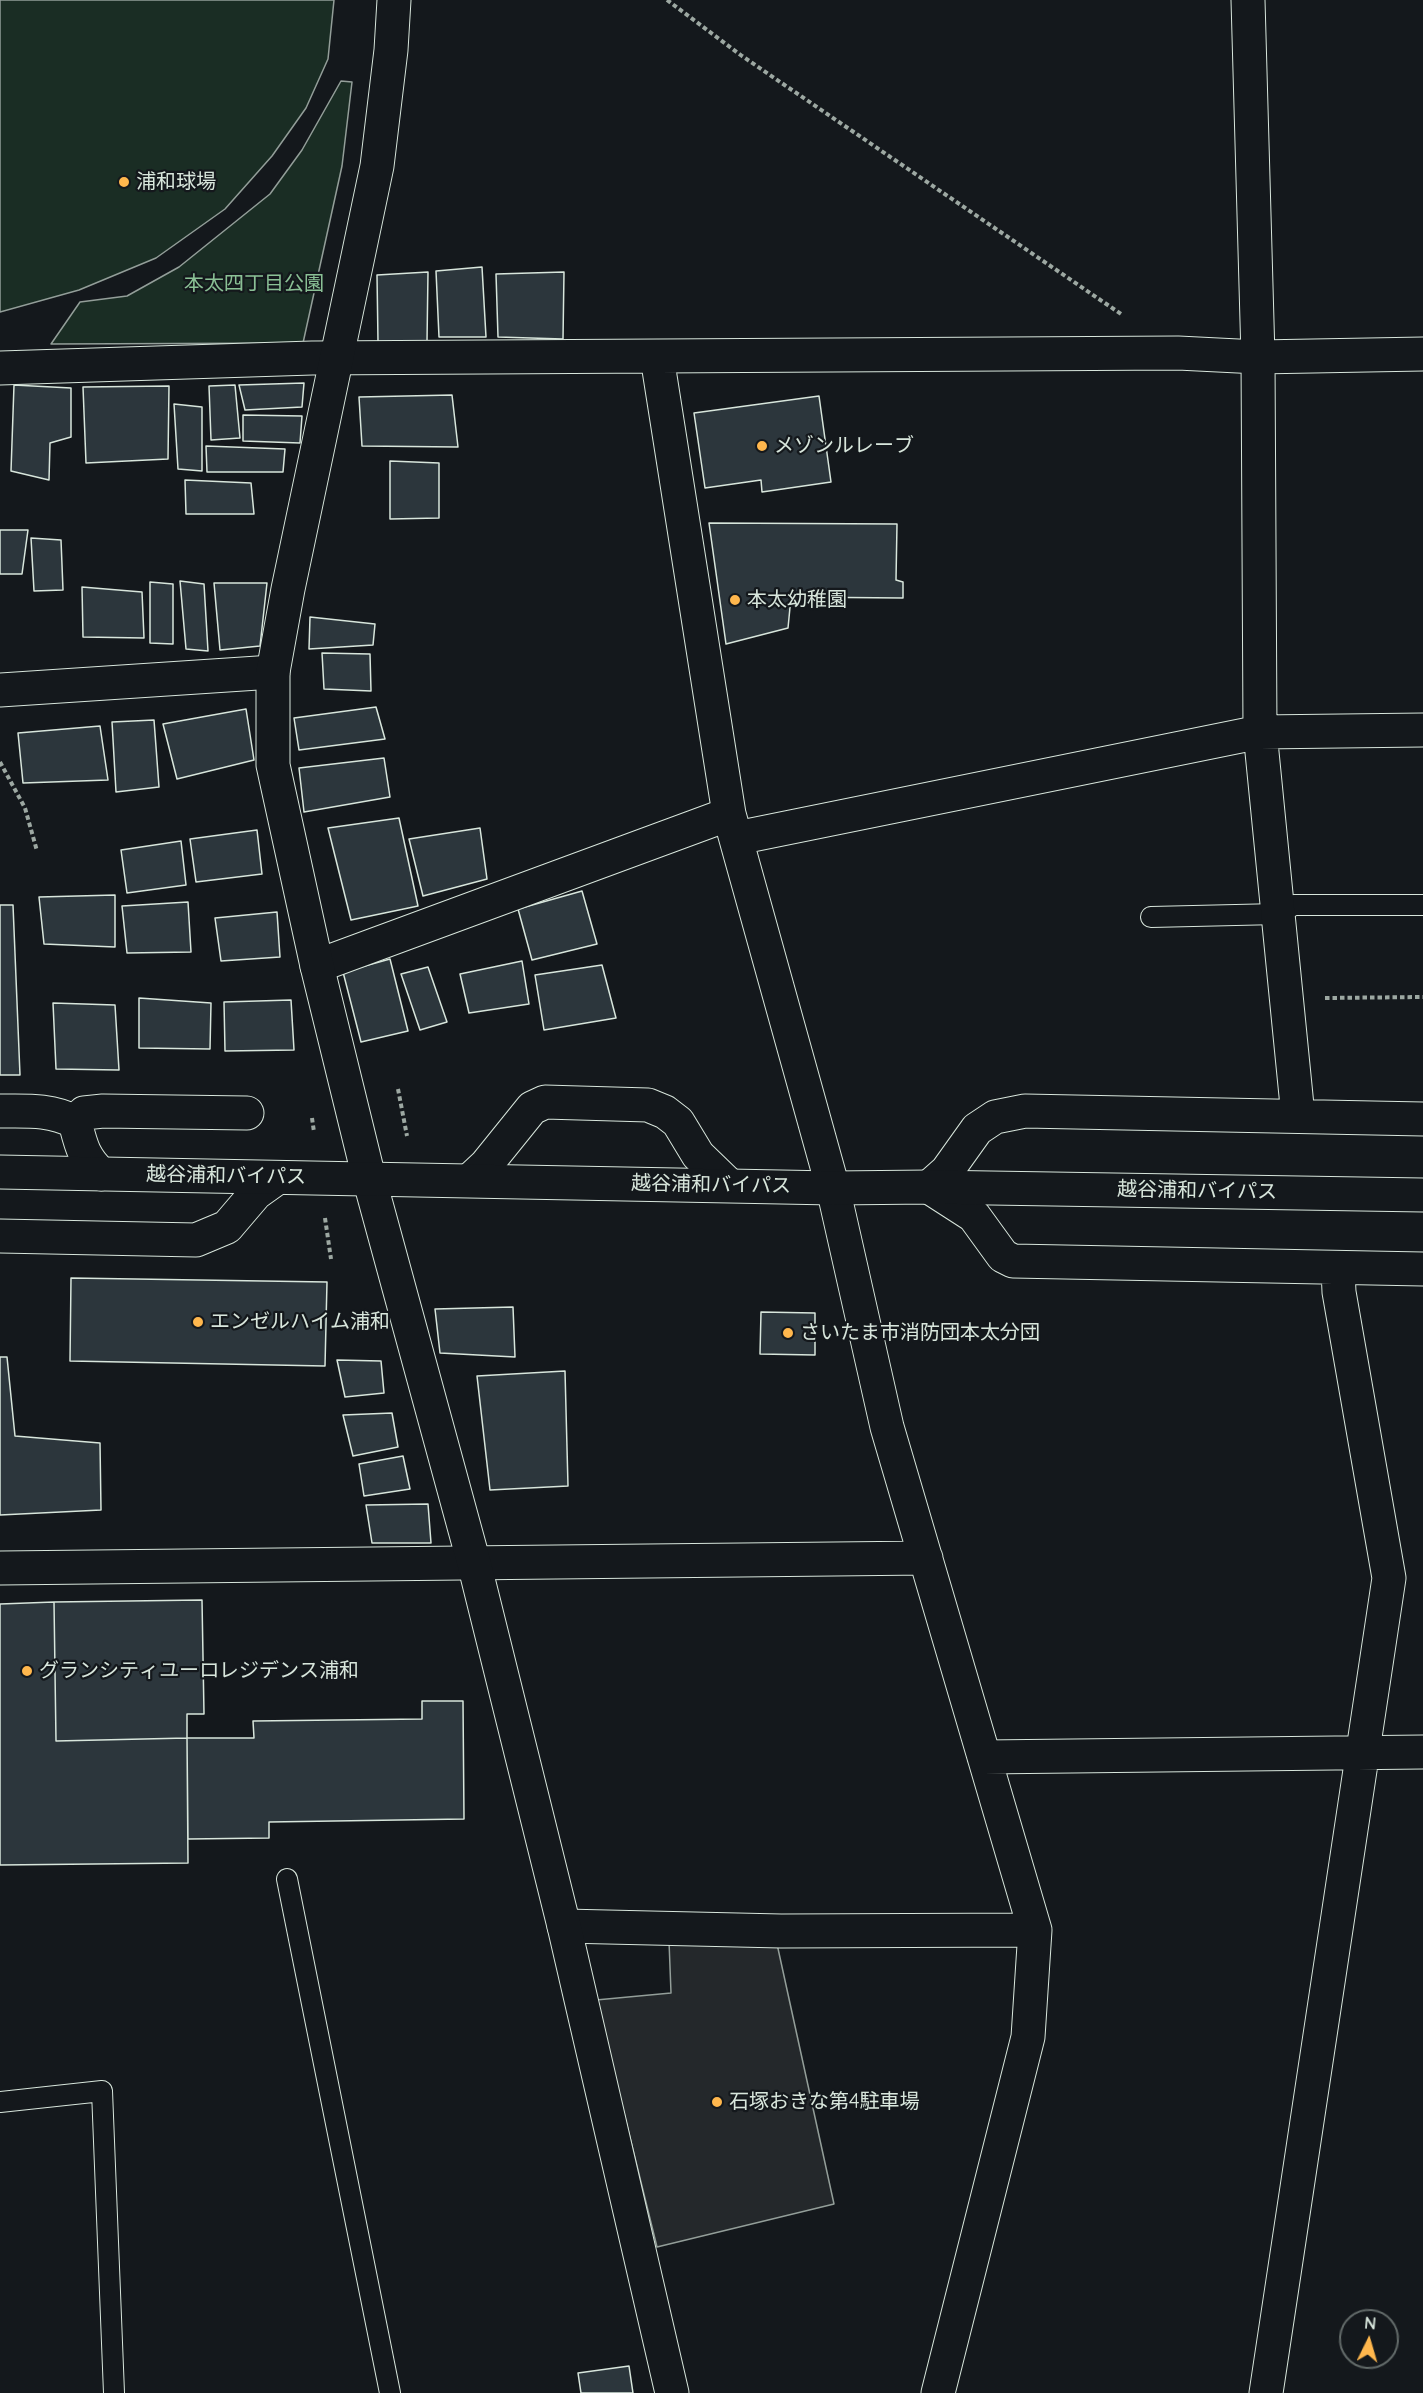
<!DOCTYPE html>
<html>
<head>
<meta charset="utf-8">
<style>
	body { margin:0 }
	#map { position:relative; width:1423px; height:2393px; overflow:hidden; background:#14181c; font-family:Quicksand,sans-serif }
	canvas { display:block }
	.north { position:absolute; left:1339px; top:2309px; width:60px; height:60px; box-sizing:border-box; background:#14181c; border:2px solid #626a69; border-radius:50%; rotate:5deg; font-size:16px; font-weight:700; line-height:24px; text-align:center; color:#d8e6dc }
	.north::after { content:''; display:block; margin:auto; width:21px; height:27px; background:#ffb74d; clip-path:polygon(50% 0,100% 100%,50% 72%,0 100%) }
</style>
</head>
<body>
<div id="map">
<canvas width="1423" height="2393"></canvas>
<div class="north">N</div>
</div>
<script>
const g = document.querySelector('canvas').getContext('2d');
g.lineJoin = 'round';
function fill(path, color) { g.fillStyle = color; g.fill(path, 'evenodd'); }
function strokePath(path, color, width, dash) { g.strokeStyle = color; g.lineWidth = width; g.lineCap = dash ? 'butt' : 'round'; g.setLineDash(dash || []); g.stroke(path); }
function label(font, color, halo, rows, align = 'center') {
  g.font = font + ' Quicksand,"Noto Sans JP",sans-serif'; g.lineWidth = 4.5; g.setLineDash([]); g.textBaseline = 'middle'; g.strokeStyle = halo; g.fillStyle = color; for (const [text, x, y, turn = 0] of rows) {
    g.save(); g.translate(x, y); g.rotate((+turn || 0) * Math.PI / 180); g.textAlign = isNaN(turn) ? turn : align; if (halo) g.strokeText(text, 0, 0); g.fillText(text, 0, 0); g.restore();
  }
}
const green = new Path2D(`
	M0,0H334L328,59L306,108L272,156L225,209L156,258L79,290L0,312Z
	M341,81L352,82L342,166L303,343L51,344L80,302L127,296L179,267L270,194L302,150Z`);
fill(green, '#1a2d24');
strokePath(green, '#939e99', 1.5);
const parking = new Path2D(`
	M669,1941L777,1944L834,2204L657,2247L596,2000L671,1993Z`);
fill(parking, '#24282b');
strokePath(parking, '#939e99', 1.5);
const building = new Path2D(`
	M482,267L486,337H439L436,271Z
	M428,272L427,342H378L377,275Z
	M564,272L563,339L498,337L496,274Z
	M304,383L302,407L245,410L239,385Z
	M14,385L71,388V437L50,443L49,480L11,471Z
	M235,385L240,438L211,440L209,386Z
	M169,386L168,459L86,463L83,387Z
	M452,395L458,447L362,446L359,397Z
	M819,396L831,482L762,492L761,480L705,488L694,413Z
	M174,404L202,407V471L178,469Z
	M243,415L302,416L300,443L243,441Z
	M206,446L285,449L283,472H207Z
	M390,461L439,463V518L390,519Z
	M185,480L251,483L254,514H186Z
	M709,523L897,524L896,580L903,582V598L791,597L788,628L726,644Z
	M0,530H28L22,574H0Z
	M31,538L61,540L63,590L34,591Z
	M180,581L204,584L208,651L186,649Z
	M150,582L173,584V644L150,643Z
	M214,583H267L260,646L220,650Z
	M82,587L142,592L144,638L83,637Z
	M310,617L375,624L373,645L309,649Z
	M322,653L370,654L371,691L324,689Z
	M376,707L385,739L299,750L294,718Z
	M246,709L254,760L177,779L163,724Z
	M154,720L159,787L116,792L112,722Z
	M100,726L108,780L23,783L18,733Z
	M384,758L390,797L304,812L299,768Z
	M399,818L418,906L351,920L328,828Z
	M480,828L487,879L423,896L409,839Z
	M257,830L262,874L196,882L190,839Z
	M181,841L186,885L127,893L121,850Z
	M582,891L597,944L532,960L518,909Z
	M115,895V947L44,944L39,897Z
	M188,902L191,952L127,953L122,906Z
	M0,905H13L20,1075H0Z
	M277,912L280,957L221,961L215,918Z
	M390,959L408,1031L361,1042L343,972Z
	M522,961L529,1004L469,1013L460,974Z
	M602,965L616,1018L544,1030L535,975Z
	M428,967L447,1022L420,1030L401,974Z
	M139,998L211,1003L210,1049L139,1048Z
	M291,1000L294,1050L225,1051L224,1002Z
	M53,1003L115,1005L119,1070L56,1069Z
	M71,1278L327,1282L325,1366L70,1361Z
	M513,1307L515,1357L440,1353L435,1309Z
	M761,1312L815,1313V1355L760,1354Z
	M0,1357H7L15,1436L100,1443L101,1510L0,1515Z
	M337,1360L381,1361L384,1393L345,1397Z
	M565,1371L568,1486L490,1490L477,1376Z
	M392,1413L398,1447L353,1456L343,1415Z
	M403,1456L410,1489L364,1496L359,1464Z
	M428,1504L431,1543H372L366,1505Z
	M202,1600L204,1714H187V1738L56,1741L54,1602Z
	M54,1602L56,1741L187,1738L188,1863L0,1865V1604Z
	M422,1701H463L464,1819L269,1822V1838L188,1839L187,1738H254L253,1721L422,1719Z
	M629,2366L633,2393H581L578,2373Z`);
fill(building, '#2c363c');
strokePath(building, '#d8e6dc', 1.5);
const lane = new Path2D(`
	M1151,917L1278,914L1294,905H1423
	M287,1879L390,2393
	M0,2102L102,2091L114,2393`);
const street = new Path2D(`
	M1248,0L1258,357L1260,732L1298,1116
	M657,357L729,814L833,1188L887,1427L1035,1930L1028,2037L938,2393
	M0,368L312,358L1178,353L1258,357L1423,354
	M0,690L273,672
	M737,838L1260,732L1423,730
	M317,966L729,814
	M0,1111C26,1111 51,1109 75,1122C81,1145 83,1157 101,1174
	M1423,1119L1025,1111L995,1117L977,1129L947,1171L929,1187L974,1216L1003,1256L1013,1261L1423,1269
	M75,1122L84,1113L103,1111L247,1113
	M470,1180L486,1165L532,1108L545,1102L648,1105L665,1112L678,1122L698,1155L728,1184
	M0,1236L196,1240L227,1227L256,1193L277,1178
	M0,1568L926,1558
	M984,1757L1423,1752
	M564,1926L781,1931L1035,1930
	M1266,2393L1389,1578L1339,1292L1338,1269`);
const secondary = new Path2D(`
	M394,0L391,50L377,166L288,589L273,672V765L317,966L369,1178L474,1563L564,1926L672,2393`);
const highway = new Path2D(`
	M0,1172L833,1188L929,1187L1423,1195`);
strokePath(lane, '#d8e6dc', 22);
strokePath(street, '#d8e6dc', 35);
strokePath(secondary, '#d8e6dc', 35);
strokePath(highway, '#d8e6dc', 35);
strokePath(new Path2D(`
	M667,0L742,56L1121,314
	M0,762L25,808L37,851
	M1325,998L1423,997
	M398,1089L407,1136
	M312,1118L314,1132
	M325,1218L331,1259`), '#9da8a2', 4, [4.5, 3]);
strokePath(lane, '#14181c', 20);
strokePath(street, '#14181c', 33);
strokePath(secondary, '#14181c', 33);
strokePath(highway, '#14181c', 33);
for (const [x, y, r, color] of [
	[124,182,6,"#ffb74d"],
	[762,446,6,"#ffb74d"],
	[735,600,6,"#ffb74d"],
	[198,1322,6,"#ffb74d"],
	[788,1333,6,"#ffb74d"],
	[27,1671,6,"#ffb74d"],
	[717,2102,6,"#ffb74d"]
]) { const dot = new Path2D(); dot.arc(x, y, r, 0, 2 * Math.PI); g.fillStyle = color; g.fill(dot); strokePath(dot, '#14181c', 2); }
label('20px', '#d8e6dc', '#14181c', [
	["浦和球場",136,182],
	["メゾンルレーブ",774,446],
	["本太幼稚園",747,600],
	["エンゼルハイム浦和",210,1322],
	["さいたま市消防団本太分団",800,1333],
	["グランシティユーロレジデンス浦和",39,1671],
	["石塚おきな第4駐車場",729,2102]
], 'left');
label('20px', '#8ac095', '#14181c', [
	["本太四丁目公園",254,284]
]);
label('20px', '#d8e6dc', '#14181c', [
	["越谷浦和バイパス",226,1176,1],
	["越谷浦和バイパス",711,1185,1],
	["越谷浦和バイパス",1197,1191,1]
]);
</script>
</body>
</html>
